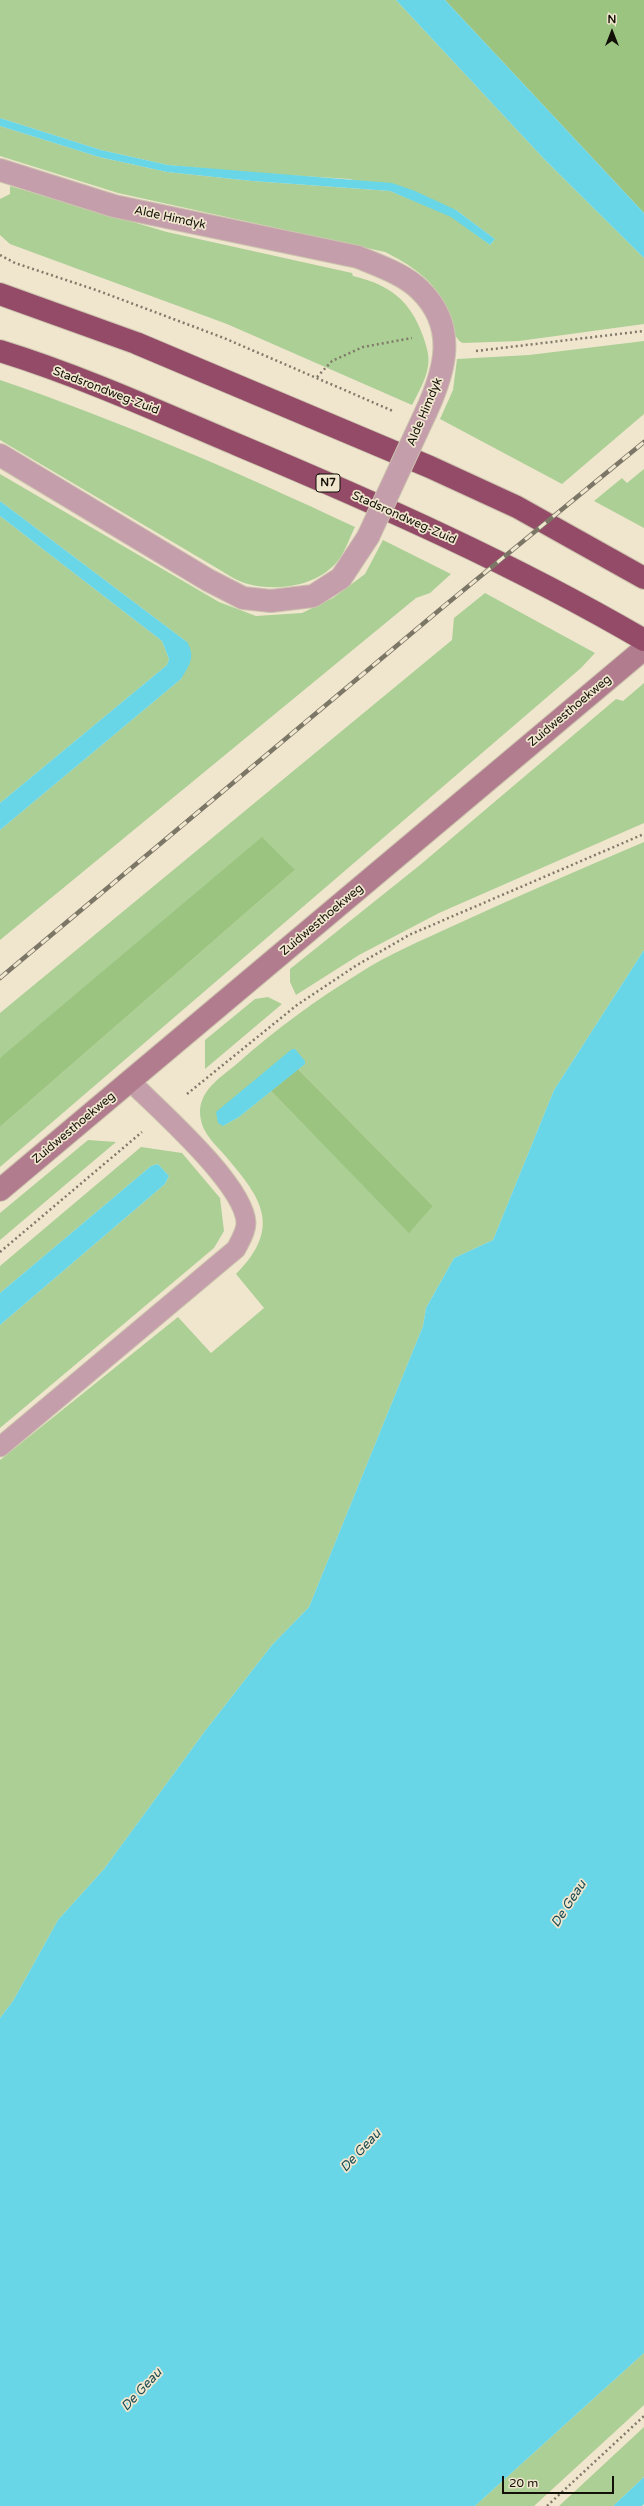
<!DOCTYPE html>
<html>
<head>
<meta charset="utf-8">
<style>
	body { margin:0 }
	#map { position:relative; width:644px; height:2506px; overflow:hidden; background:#f0e6ce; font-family:"Varela Round",sans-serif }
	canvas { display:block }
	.north { position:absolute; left:592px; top:12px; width:40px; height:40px; -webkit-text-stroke:3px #f0e6ce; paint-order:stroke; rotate:0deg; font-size:11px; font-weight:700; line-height:16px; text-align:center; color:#131008 }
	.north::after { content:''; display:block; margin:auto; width:14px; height:18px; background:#131008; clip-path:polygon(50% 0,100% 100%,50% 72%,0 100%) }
	.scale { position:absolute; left:502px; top:2476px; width:112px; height:18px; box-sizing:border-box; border:2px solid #131008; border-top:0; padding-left:5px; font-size:12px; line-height:14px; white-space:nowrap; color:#131008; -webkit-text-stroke:3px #f0e6ce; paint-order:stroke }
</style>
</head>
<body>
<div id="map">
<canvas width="644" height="2506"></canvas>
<div class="north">N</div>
<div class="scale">20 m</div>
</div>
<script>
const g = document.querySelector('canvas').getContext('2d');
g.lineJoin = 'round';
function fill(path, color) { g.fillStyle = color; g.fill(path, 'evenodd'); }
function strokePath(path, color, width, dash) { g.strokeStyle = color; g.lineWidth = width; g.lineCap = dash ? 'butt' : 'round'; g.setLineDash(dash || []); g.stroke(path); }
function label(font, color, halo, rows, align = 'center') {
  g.font = font + ' "Varela Round",sans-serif'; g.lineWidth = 3.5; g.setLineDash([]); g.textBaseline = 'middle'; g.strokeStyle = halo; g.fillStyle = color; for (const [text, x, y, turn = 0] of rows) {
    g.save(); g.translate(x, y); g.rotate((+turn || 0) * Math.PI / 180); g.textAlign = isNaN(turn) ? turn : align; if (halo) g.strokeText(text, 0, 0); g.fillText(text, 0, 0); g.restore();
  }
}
fill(new Path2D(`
	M0,0H396L545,160L644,258V324L519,341L463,343C452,339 450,315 445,305C433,279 409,264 385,252L118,193L0,156V126L99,157L167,172L252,181L390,191L451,216L490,245L495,239L456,210L350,179L253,173L168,165L101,150L0,118Z
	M10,186L167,232L352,273L353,276C390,285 410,300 423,336C426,345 430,356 428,366C426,380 418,393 412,405L227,324L10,244L0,235V199L10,194Z
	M644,341V414L562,484L440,419L453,390L457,359L529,355Z
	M0,380C120,421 240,473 355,527C350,537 346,549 340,558C320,586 279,592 248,584C237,581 225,573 215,567L0,440Z
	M644,469V528L594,501L622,478L627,483Z
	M0,474L219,602L256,616L302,613L333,598L365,574L383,540L451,574L430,593L416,598L0,940V830L181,679L187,642L0,501Z
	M0,516L162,641L169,659L167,665L0,803Z
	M485,593L595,653L581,668L0,1167V1127L295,870L0,1058V1013L452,640L454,618Z
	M644,683V823L439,913L359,955L296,995L290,982V969L420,865L616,699L623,701Z
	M644,842V950L554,1090L493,1240L454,1258L426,1308L423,1326L309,1607L272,1645L205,1731L104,1869L58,1920L13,2001L0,2018V1460L178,1317L211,1353L264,1308L236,1274C285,1225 259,1195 221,1151C210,1139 200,1129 200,1111C201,1088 223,1076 239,1062C276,1029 316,1000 358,974C388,954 423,940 455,925C518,896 581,869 644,842ZM305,1064L298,1069L433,1206L409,1232L271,1091L239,1117L223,1126Z
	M268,997L282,1004L205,1069V1040L255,999Z
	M88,1140L116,1142L0,1240V1213Z
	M141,1147L182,1153L220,1198L224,1231L214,1248L0,1428V1325L165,1184L169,1176L158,1164L151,1166L0,1293V1266Z
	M644,2353V2405L534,2506H475Z
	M644,2427V2477L613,2506H559Z`), '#abcf95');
fill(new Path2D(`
	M445,0H644V213Z
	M262,837L295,870L0,1127V1058Z
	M298,1069L433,1206L409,1233L271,1091Z`), '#9bc480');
fill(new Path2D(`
	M396,0H445L644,213V258L545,160Z
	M0,118L101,150L168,165L392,183L415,191L456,210L495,239L490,245L451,217L390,191L252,181L167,172L99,157L0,126Z
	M0,501L187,642C196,657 189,666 181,679L0,830V803L167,665L169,659L162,641L0,516Z
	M644,950V2353L475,2506H0V2018L13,2001L58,1920L104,1869L205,1731L272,1645L309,1607L423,1326L426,1308L454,1258L493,1240L554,1090Z
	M292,1049H295L305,1061V1064L239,1117L223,1126L218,1123L216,1112Z
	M158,1164L169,1176L165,1184L0,1325V1293L151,1166Z
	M644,2477V2504L642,2506H613Z`), '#69d6e8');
const lane = new Path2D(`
	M0,1447L236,1249C240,1241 246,1232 246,1223C245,1185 158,1109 130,1081`);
const street = new Path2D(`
	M0,170L114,206L358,257C379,266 404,274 420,290C458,327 445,371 426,412
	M0,455L208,580L243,598L271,601L313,596L341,578L368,537`);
const secondary = new Path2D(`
	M0,1190L644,649`);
const highway = new Path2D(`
	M0,294L136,343L430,467L517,507L644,578
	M0,351C81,376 160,412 238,445C376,503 514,564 644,640`);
strokePath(lane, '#cdc4ae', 21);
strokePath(street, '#cdc4ae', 24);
strokePath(secondary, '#cdc4ae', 24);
strokePath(highway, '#cdc4ae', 24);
strokePath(new Path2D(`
	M0,255L15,263L96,290L224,338L393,411
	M476,351L644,331
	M317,377L332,361L363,347L412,338
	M187,1094L297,1005L357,965L409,935L644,834
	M0,1252L142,1132
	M547,2506L644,2416`), '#817a6a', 2.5, [2, 3]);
strokePath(lane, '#c49fab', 19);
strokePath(street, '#c49fab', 22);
strokePath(secondary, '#b17c8e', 22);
strokePath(highway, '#944b68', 22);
const rail = new Path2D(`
	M0,978L443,607L644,442`);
strokePath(rail, '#7c7666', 4.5);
strokePath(rail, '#f0e6ce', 3, [9]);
const streetBridge = new Path2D(`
	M368,537L426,412`);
strokePath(streetBridge, '#cdc4ae', 24, []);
strokePath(streetBridge, '#c49fab', 22);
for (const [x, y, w] of [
	[328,483,24]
]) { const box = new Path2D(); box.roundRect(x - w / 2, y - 9, w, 18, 3); g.fillStyle = '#f0e6ce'; g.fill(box); strokePath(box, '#131008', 1); }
label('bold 11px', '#131008', null, [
	["N7",328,483]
]);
label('12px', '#131008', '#f0e6ce', [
	["Alde Himdyk",170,218,12],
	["Stadsrondweg-Zuid",106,391,21],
	["Alde Himdyk",425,412,-67],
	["Stadsrondweg-Zuid",404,518,24],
	["Zuidwesthoekweg",570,711,-40],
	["Zuidwesthoekweg",322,920,-40],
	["Zuidwesthoekweg",74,1128,-40]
]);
label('italic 13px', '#194a52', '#f0e6ce', [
	["De Geau",569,1904,-57],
	["De Geau",361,2151,-47],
	["De Geau",142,2390,-47]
]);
</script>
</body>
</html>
